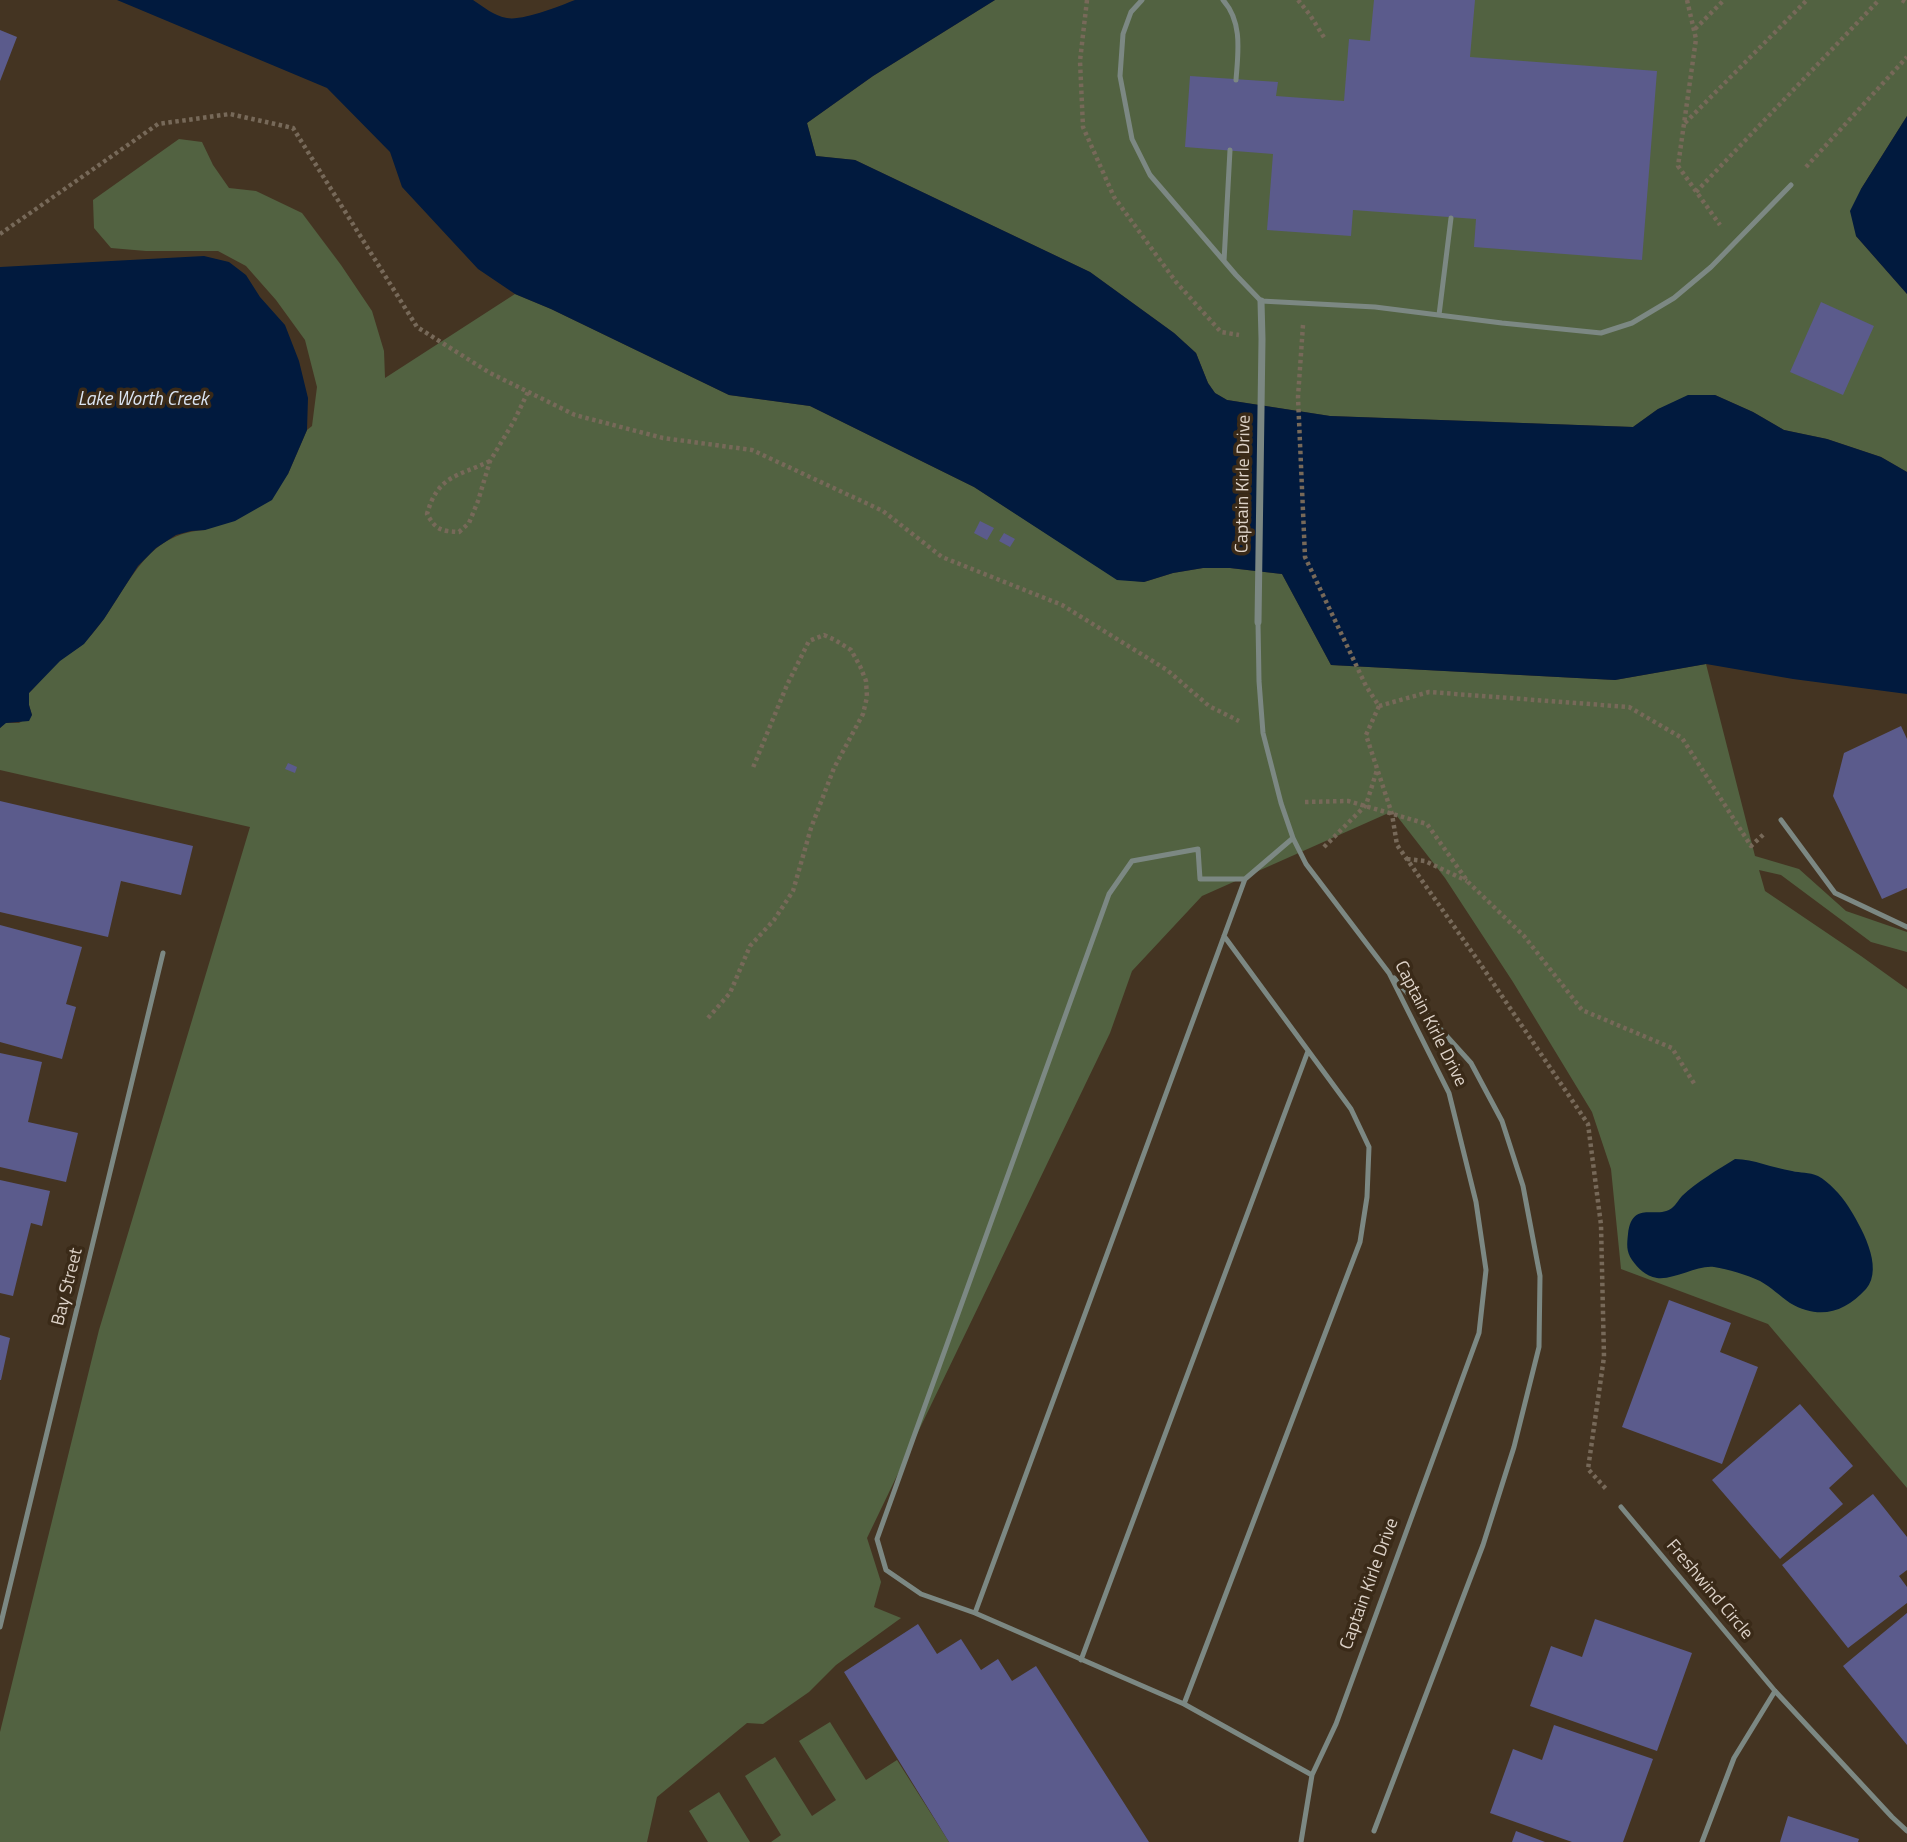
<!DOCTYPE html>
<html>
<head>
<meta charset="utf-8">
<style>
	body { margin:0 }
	canvas { display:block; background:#443422 }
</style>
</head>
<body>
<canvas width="1907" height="1842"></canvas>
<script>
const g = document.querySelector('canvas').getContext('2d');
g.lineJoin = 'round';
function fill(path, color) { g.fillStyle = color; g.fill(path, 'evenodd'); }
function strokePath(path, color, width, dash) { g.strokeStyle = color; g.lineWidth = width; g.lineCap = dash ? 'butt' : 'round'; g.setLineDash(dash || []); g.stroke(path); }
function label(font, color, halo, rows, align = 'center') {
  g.font = font + ' "Titillium Web",sans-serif'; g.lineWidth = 7; g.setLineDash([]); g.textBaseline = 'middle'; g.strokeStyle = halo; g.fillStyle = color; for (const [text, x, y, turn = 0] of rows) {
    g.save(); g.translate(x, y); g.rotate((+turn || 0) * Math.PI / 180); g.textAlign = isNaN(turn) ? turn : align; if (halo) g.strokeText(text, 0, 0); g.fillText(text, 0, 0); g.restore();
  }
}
fill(new Path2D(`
	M995,0H1907V116L1861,189L1856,236L1907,294V472L1881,457L1827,439L1784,430L1753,412L1715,395L1658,409L1633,427L1330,416L1227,400L1215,393L1208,383L1196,353L1174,333L1090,272L855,160L816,156L807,123L873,76Z
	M179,139L202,142L213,165L229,188L256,191L302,213L341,265L372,311L384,351L385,378L515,294L551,309L729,395L810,406L974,487L1117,579L1144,582L1173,573L1203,568H1230L1282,574L1331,665L1615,680L1706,664L1755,856L1799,869L1846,911L1907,932V952L1871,942L1781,875L1759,870L1765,891L1861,956L1907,989V1488L1768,1324L1621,1269L1611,1169L1592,1112L1513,982L1445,878L1393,811L1202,896L1132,971L1110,1033L867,1538L881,1582L874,1607L901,1618L836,1665L809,1692L763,1724L747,1723L657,1797L647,1842H0V1732L99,1330L250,827L0,770V728L5,723H19L32,715L29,705V693C39,683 48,671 58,662C66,654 77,650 84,643C126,602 136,534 205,530L288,474L307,430L312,426L317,387L305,340L276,300L246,266L218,251H146L111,248L94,228L93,200Z
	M830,1722L866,1780L897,1760L949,1842H771L781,1835L745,1776L775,1757L812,1816L836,1800L799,1741Z
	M719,1792L750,1842H708L689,1811Z`), '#526241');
fill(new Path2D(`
	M117,0H473C484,7 494,16 507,18C522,21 560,6 575,0H995L873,76L807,123L816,156L855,160L1090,272L1174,333L1196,353L1208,383L1215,393L1227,400L1330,416L1633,427L1658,409L1688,395H1715L1753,412L1784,430L1827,439L1881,457L1907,472V694L1793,679L1706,664L1615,680L1331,665L1282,574L1230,568H1203L1173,573L1144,582L1117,580L974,487L810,406L729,395L551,309L515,294L478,269L402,187L390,152L327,88Z
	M1907,116V294L1856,236L1850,211L1861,189Z
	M204,256L229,262L246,275L260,297L285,325L299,361L308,398L307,430L288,474L272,500L235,521L205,530L191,531L176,535L156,548L138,566L104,619L84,644L60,661L29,693V705L32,715L29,721L6,723L0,728V267Z
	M1735,1159C1754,1159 1772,1168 1792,1171C1800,1173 1809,1172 1818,1176C1829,1182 1841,1195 1848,1206C1860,1225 1885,1267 1866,1289C1844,1313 1819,1320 1790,1303C1780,1296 1771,1287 1760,1281C1747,1275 1728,1269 1714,1267C1697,1265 1675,1280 1657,1278C1645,1276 1638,1268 1632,1260C1626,1251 1627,1244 1628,1234C1632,1199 1657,1220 1672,1208C1676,1205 1679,1199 1682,1196C1697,1182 1717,1170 1735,1159Z`), '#011a3e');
fill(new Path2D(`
	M1374,0H1475L1470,57L1657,71L1642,260L1474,247L1476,219L1353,210L1351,236L1267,230L1273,154L1185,147L1190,76L1278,82L1276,96L1344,101L1349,39L1370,41Z
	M0,30L17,37L0,81Z
	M1821,302L1874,326L1843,395L1790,372Z
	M980,521L994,528L987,540L974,533Z
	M1004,533L1015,539L1010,547L999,541Z
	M1901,726L1907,739V888L1882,899L1833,796L1844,753Z
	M288,763L297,767L295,773L285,769Z
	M0,801L193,846L181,895L121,881L108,937L0,912Z
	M0,925L82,947L66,1004L76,1007L62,1059L0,1042Z
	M0,1053L42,1062L28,1122L78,1133L66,1182L0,1167Z
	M0,1180L50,1191L42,1226L31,1223L13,1296L0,1293Z
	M1669,1300L1731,1323L1720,1352L1758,1367L1722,1464L1622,1427Z
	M0,1335L10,1338L1,1380H0Z
	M1800,1404L1853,1466L1829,1488L1843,1504L1780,1559L1712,1480Z
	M1873,1494L1907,1537V1570L1899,1576L1907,1587V1603L1848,1648L1782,1565Z
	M1907,1613V1745L1843,1666Z
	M1595,1619L1692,1653L1657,1751L1530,1706L1551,1646L1582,1657Z
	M918,1624L937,1654L961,1639L981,1670L998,1659L1012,1681L1036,1666L1149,1842H949L844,1672Z
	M1554,1725L1653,1759L1623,1842H1572L1490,1813L1513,1749L1542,1760Z
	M1788,1816L1859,1839L1858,1842H1780Z
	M1516,1831L1545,1842H1512Z`), '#5b5b8c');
strokePath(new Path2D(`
	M1087,0L1080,61L1083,127L1114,197L1176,282L1221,332L1239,335
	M1298,0L1310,15L1325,39
	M1687,0L1696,39L1678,166L1720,225
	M1902,0L1907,3
	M1695,29L1724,0
	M1685,123L1807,0
	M1806,167L1907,57
	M1696,192L1879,0
	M0,234L158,124L230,114L293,128L417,327L490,373L575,415L663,438L752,450L883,511L942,557L1062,605L1167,670L1209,706L1239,721
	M1303,325L1298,397L1305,557L1366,686L1379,706L1366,735L1392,814L1397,845L1479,962L1588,1124L1601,1225L1604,1357L1588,1469L1607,1490
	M490,461C457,477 438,475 427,514C436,530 441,531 459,532L469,523L478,501L490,461L514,421L528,392
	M1379,706L1429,692L1629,707L1682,738L1751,846L1764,834
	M1305,802L1348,801L1427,824L1468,882L1524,936L1582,1010L1672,1048L1695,1085
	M1324,847L1366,805L1377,770
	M1407,859L1425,861L1467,881
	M708,1018L730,993L750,946L774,920L793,891L811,828L834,768L863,714L867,697L866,681L860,666L851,650L835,640L824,635L809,641L787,685L752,770`), '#776959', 4.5, [3.5, 3.5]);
strokePath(new Path2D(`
	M1142,0L1131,12L1123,34L1120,76L1132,139L1150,175L1236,275L1261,301L1375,307L1502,323L1601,333L1632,323L1674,298L1711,267L1791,185
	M1223,0C1243,22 1238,53 1236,80
	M1224,261L1230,150
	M1439,315L1451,218
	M1258,622L1259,681L1263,733L1281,803L1293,838L1306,864L1389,973L1449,1093L1476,1202L1486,1270L1479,1333L1336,1724L1312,1775L1301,1842
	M1781,820L1835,893L1907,927
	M1245,879H1200L1198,849L1132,861L1109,894L877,1539L886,1570L921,1594L975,1613L1245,879L1293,838
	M1621,1507L1775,1691L1892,1817L1907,1831
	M975,1613L1184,1704L1360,1242L1367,1197L1369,1147L1351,1109L1224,936
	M0,1627L163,953
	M1081,1660L1308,1051
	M1184,1704L1312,1775
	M1374,1831L1483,1545L1514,1447L1539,1347L1540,1276L1523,1186L1502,1121L1471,1063L1394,978
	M1702,1842L1734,1758L1775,1691`), '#7c8883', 5);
strokePath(new Path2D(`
	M1258,622L1262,339L1261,301`), '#7c8883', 7);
label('18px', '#ddd2c8', '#3a2a18', [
	["Captain Kirle Drive",1244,484,-89],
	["Captain Kirle Drive",1430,1024,63],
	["Bay Street",68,1287,-76],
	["Captain Kirle Drive",1370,1584,-70],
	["Freshwind Circle",1709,1590,50]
]);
label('italic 19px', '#dae4f2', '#3a2a18', [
	["Lake Worth Creek",143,400]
]);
</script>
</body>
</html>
